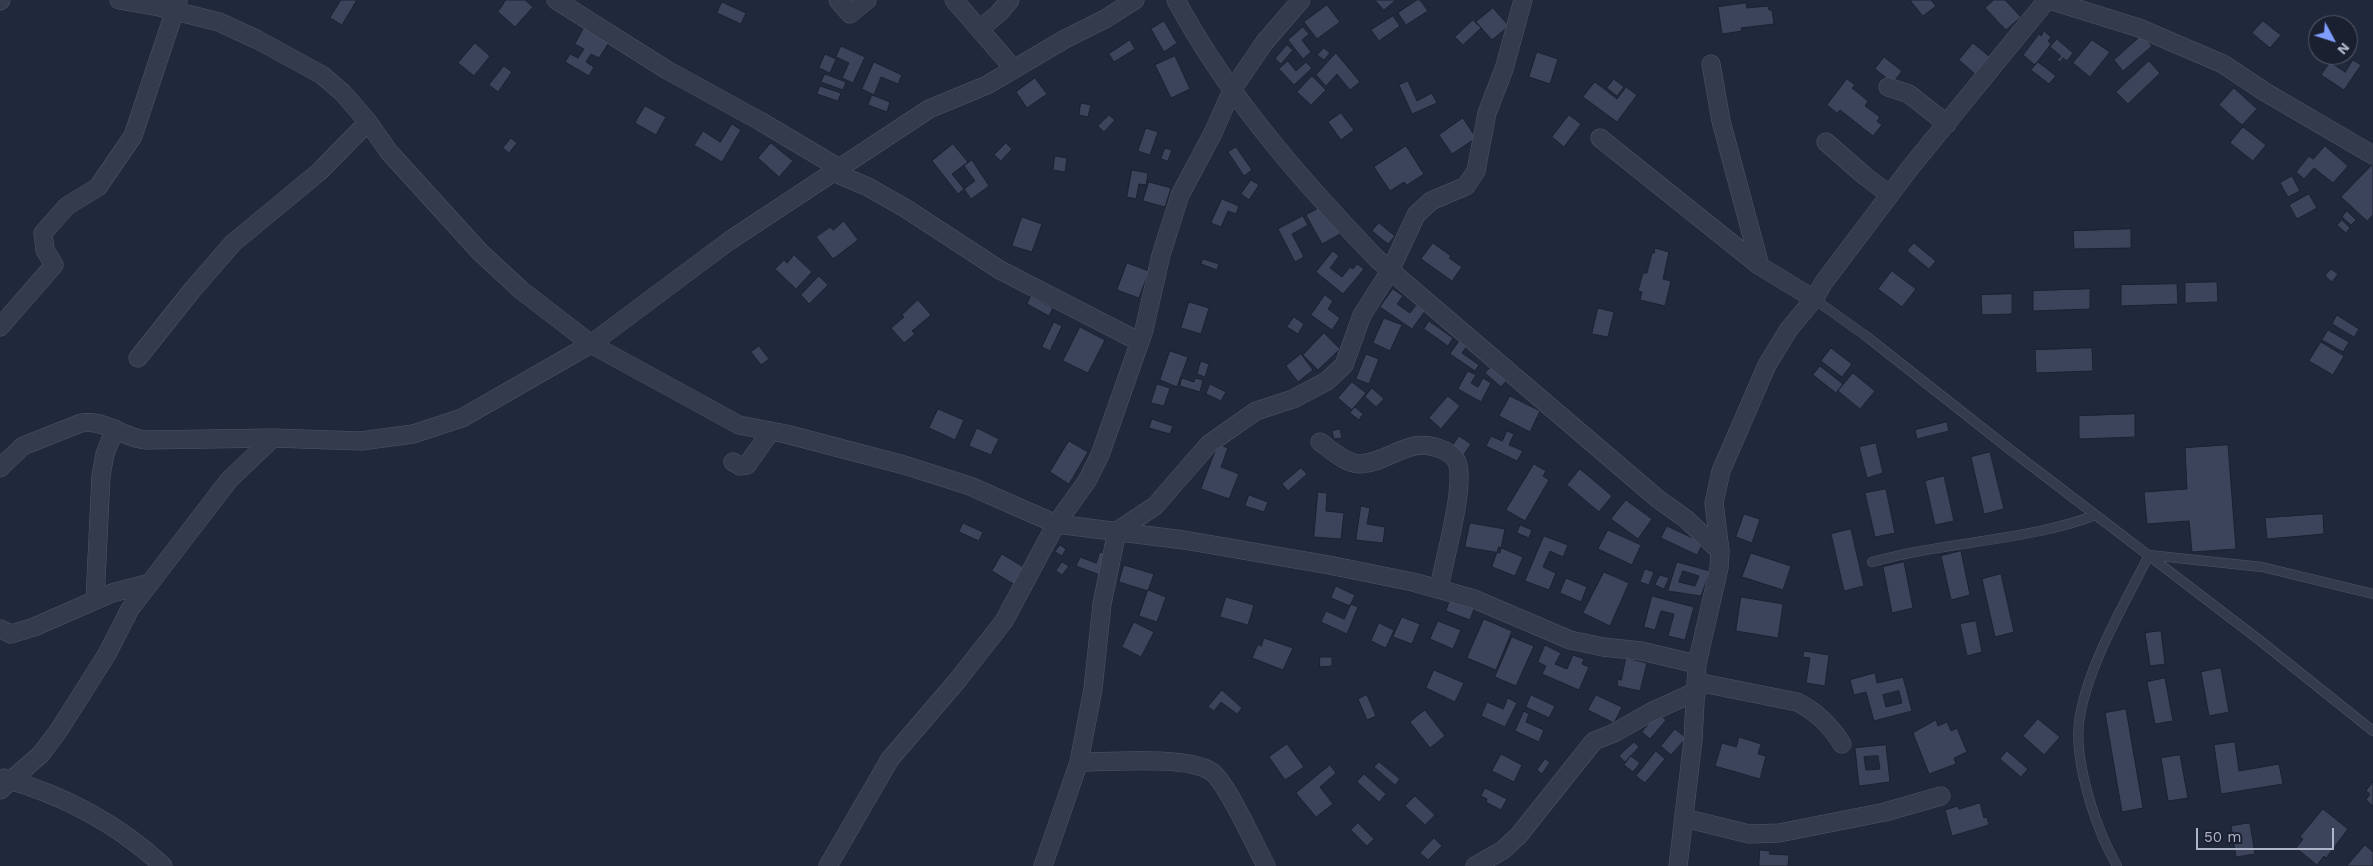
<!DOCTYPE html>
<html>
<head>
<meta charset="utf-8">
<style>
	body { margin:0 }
	#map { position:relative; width:2373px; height:866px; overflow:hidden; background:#20283b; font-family:"Work Sans",sans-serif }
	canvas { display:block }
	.north { position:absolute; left:2308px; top:15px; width:50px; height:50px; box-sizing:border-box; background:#1a2030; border:1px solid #565c6d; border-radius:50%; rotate:130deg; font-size:14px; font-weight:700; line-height:20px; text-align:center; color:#afb5c8 }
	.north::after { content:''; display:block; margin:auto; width:18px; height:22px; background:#7e9dfe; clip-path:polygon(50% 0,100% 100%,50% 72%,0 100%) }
	.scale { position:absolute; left:2196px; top:828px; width:138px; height:22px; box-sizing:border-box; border:2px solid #afb5c8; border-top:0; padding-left:6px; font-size:15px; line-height:18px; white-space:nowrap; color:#afb5c8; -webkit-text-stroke:4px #1a2030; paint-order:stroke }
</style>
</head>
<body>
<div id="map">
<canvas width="2373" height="866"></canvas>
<div class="north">N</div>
<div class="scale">50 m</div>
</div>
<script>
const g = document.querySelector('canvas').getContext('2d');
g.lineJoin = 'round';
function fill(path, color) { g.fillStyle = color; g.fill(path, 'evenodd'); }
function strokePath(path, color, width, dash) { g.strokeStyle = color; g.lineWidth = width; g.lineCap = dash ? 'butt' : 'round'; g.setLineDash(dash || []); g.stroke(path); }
const building = new Path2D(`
	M341,0H357L342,25L330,18Z
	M506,0H525L533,7L515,27L498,12Z
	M1375,0H1396L1384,10Z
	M1417,0H1420L1428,11L1406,25L1398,13Z
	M1910,0H1931L1936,6L1923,16Z
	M1994,0H2005L2021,17L2006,30L1985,8Z
	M722,2L746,13L741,24L717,13Z
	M1746,3L1747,8L1768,6L1769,10H1772L1774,24L1741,28L1742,31L1722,34L1718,7Z
	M1327,5L1340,22L1317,39L1304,22Z
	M1493,8L1509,26L1492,40L1476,22Z
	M1393,16L1400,26L1379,41L1371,30Z
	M1473,20L1481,28L1463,45L1455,37Z
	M1164,21L1177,43L1164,52L1151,29Z
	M2263,21L2281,35L2270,48L2252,33Z
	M585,26L610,41L599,58L591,54L586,62L594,67L589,76L565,62L570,54L578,58L584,49L575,44Z
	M1303,27L1309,34L1302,40L1311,52L1303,59L1288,40Z
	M2044,31L2051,37L2048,41L2051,44L2035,65L2023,55L2039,34L2041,36Z
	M2142,35L2152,46L2123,71L2114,60Z
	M2057,39L2073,53L2067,61L2063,58L2060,62L2057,60L2061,56L2050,47Z
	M1130,40L1135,49L1114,62L1109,54Z
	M2092,40L2110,52L2090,77L2073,63Z
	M475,43L490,56L474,76L458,63Z
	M1973,43L1990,57L1975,74L1959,60Z
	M1287,45L1293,50L1281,64L1275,59Z
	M841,46L865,57L853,83L842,78L849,63L836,57Z
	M1324,48L1330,53L1324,60L1317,55Z
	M1537,52L1558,59L1550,84L1529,77Z
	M1336,53L1360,82L1350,90L1337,74L1326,86L1316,75Z
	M825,54L836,59L830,73L819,68Z
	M1175,56L1190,89L1171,98L1155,65Z
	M1884,57L1902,71L1893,83L1875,69Z
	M2353,60L2361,65L2344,90L2321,75L2330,62L2345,72Z
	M1288,61L1296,71L1306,62L1312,68L1294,85L1279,69Z
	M2149,61L2160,73L2128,104L2116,92Z
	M874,62L902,75L898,84L881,77L874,95L862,89Z
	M2038,62L2056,76L2049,84L2031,70Z
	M504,66L512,72L498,92L489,85Z
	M825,74L846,82L843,90L821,82Z
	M1312,76L1326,90L1311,105L1297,92Z
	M1035,78L1047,94L1027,108L1016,92Z
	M1614,79L1624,87L1617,96L1607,88Z
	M1847,79L1855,85L1852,88L1868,101L1865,106L1880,117L1877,121L1882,125L1873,136L1840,110L1837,113L1827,105Z
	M1408,81L1417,101L1432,93L1437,103L1412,114L1399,85Z
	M1595,82L1617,99L1626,87L1637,95L1617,122L1583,97Z
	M820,86L841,93L838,101L817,94Z
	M2234,88L2257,109L2242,125L2219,105Z
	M872,95L890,102L887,112L868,105Z
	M1081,103L1091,105L1088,117L1079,115Z
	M645,106L666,117L656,135L635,123Z
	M1341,113L1354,130L1341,140L1328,122Z
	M1109,115L1115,120L1104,132L1098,126Z
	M1569,115L1581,124L1564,147L1552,137Z
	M1463,118L1476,138L1452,154L1439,135Z
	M732,124L741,130L722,162L694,145L703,131L720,142Z
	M2243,127L2266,145L2253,161L2230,143Z
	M1146,128L1158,132L1150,155L1138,151Z
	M511,138L517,143L509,153L503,148Z
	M771,143L793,161L779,177L758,158Z
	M1006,143L1012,149L1001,161L994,155Z
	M953,144L968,162L952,174L964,189L958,194L932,161Z
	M1406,146L1424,174L1407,185L1404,182L1390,191L1374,167Z
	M2325,146L2348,166L2333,183L2314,168L2304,179L2296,172L2309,156L2313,159Z
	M1236,147L1252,170L1244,176L1228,152Z
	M1165,148L1172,150L1168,161L1161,159Z
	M1055,156L1067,158L1065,172L1053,170Z
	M972,160L989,186L971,199L964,189L975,181L964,166Z
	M2373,164V215L2367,221L2341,197Z
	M1132,170L1148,173L1146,185L1139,184L1136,199L1127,197Z
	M2292,176L2300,191L2288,197L2280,183Z
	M1251,180L1259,185L1249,200L1241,194Z
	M1149,182L1171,188L1165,207L1143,201Z
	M2309,194L2317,208L2297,219L2289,205Z
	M1222,199L1239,206L1236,214L1228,211L1221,227L1211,223Z
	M1321,207L1330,216L1340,234L1322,244L1306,215Z
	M2347,211L2356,220L2351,225L2342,217Z
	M1303,216L1308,225L1292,234L1304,257L1295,262L1278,229Z
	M1022,217L1042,224L1032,252L1012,246Z
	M2342,220L2350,228L2346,233L2337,225Z
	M844,221L858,240L833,259L816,237L830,227L833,230Z
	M1379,223L1395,236L1388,244L1372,231Z
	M2131,229V248L2074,249L2073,231Z
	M1433,243L1451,256L1449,258L1462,267L1452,281L1421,259Z
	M1914,243L1936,261L1929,269L1907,251Z
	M1655,248L1669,252L1663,279L1671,281L1665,306L1640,300L1642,292L1638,291L1643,273H1647L1652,253H1654Z
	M1333,251L1339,256L1330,268L1342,277L1350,267L1353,269L1357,264L1364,269L1343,294L1316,272Z
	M794,255L812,272L796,289L775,269L784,260L787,263Z
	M1203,259L1219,264L1217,270L1201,264Z
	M1127,263L1149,271L1139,298L1117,290Z
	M2331,269L2338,274L2332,282L2325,276Z
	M1892,271L1916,289L1902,307L1878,289Z
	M819,276L828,285L809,304L801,295Z
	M2217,282L2218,302L2185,303V283Z
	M2177,284L2178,304L2121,306V285Z
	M1393,289L1403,296L1397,304L1410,313L1416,305L1425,311L1412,329L1380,307Z
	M2090,289V309L2033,311V291Z
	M2012,294V314L1982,315L1981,295Z
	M1325,295L1333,301L1328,309L1340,318L1332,330L1311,315Z
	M1031,296L1053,308L1049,316L1027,304Z
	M918,300L931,315L912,331L915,334L904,343L891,328L904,317L902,315Z
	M1189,302L1209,308L1201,334L1181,328Z
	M1598,308L1614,312L1608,337L1592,334Z
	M2337,315L2359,329L2354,337L2332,324Z
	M1294,317L1304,324L1298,334L1287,327Z
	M1384,318L1402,325L1390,351L1373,343Z
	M1429,321L1453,338L1448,346L1424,329Z
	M1054,322L1062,326L1050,351L1042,347Z
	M1080,327L1105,340L1088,373L1063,361Z
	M2328,330L2349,342L2343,352L2322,340Z
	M1324,333L1340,349L1318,370L1303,355Z
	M1460,340L1467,346L1462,353L1479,365L1475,371L1450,354Z
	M2321,342L2344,356L2333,375L2309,361Z
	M759,346L769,359L761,365L751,352Z
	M1831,348L1852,364L1842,377L1821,361Z
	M2092,348L2093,371L2036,373L2035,350Z
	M1170,351L1188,357L1177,387L1160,380Z
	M1301,354L1313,370L1298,382L1286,366Z
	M1366,354L1379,359L1369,384L1356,379Z
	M1201,361L1209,364L1205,377L1197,374Z
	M1493,365L1508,379L1501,387L1485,373Z
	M1820,366L1843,384L1836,393L1813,375Z
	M1468,371L1476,375L1471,383L1478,387L1483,378L1491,383L1481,402L1458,389Z
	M1853,373L1875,391L1860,409L1838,391Z
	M1182,378L1194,382L1195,378L1203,380L1200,392L1180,386Z
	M1352,382L1366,393L1352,410L1338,398Z
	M1157,384L1170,388L1164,406L1151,403Z
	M1210,384L1226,392L1221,401L1206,394Z
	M1372,388L1384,399L1376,407L1365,397Z
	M1448,396L1460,406L1441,429L1429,418Z
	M1510,396L1540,411L1530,432L1499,416Z
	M1355,407L1363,414L1359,420L1350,413Z
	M938,409L964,420L955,440L929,428Z
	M2135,414V437L2079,439V416Z
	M1152,419L1173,426L1170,434L1149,428Z
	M1947,422L1949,431L1917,439L1915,430Z
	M977,428L999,439L991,455L969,446Z
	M1340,429L1342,438L1334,439L1332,431Z
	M1507,431L1514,434L1509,445L1523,451L1517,461L1486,446L1491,436L1502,441Z
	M1459,436L1471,444L1463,456L1451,448Z
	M1069,441L1088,452L1069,484L1050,472Z
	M1876,443L1883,473L1867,478L1859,447Z
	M1218,444L1228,448L1221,467L1239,474L1229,499L1201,489Z
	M2228,445L2236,549L2192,552L2189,521L2147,524L2144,492L2187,489L2185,448Z
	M1990,452L2004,509L1984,514L1971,457Z
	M1534,464L1546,471L1543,476L1549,480L1525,521L1506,510Z
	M1301,468L1307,474L1288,491L1282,484Z
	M1580,469L1612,496L1599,512L1567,485Z
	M1944,476L1954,521L1935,525L1925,481Z
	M1886,489L1895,533L1875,537L1865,493Z
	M1318,492L1327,493L1326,511L1344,513L1341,539L1314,537Z
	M1249,495L1268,502L1264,512L1245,506Z
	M1626,500L1652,519L1638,539L1611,519Z
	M1361,506L1370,508L1367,524L1385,527L1383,543L1356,540Z
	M1744,514L1760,519L1752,543L1736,537Z
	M2323,514L2324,534L2267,539L2265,518Z
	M963,523L983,532L979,541L959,532Z
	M1470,523L1505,529L1500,553L1465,547Z
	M1520,525L1532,530L1529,538L1517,533Z
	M1667,526L1703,543L1697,555L1661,538Z
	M1851,529L1864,586L1844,591L1831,534Z
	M1608,530L1641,545L1632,565L1598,549Z
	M1544,536L1568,545L1563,557L1550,551L1543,567L1556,573L1549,590L1525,581Z
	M1060,545L1066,549L1062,556L1055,552Z
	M1499,547L1523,557L1515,576L1492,567Z
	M1961,551L1970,595L1951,600L1941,556Z
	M1100,552L1107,554L1100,575L1076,566L1080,557L1096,563Z
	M1751,553L1791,566L1783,590L1742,577Z
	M1002,554L1025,568L1015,585L992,571Z
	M1062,562L1069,566L1062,575L1056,571Z
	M1677,562L1710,571L1701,596L1668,591ZM1683,571L1699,576L1695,586L1679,582Z
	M1904,562L1913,608L1892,613L1883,567Z
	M1124,565L1154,574L1148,591L1119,582Z
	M1645,569L1654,572L1649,585L1640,582Z
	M1604,572L1629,583L1610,626L1583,613Z
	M2001,574L2014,632L1995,637L1982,579Z
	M1660,575L1669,578L1664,589L1655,585Z
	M1566,578L1587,587L1581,602L1560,593Z
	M1336,586L1355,595L1350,606L1331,598Z
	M1148,590L1166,597L1157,622L1139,616Z
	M1652,596L1694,607L1685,640L1668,636L1674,614L1661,611L1655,630L1644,627Z
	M1226,597L1254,605L1248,625L1220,617Z
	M1451,597L1475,606L1470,620L1446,611Z
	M1741,597L1783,604L1778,638L1736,631Z
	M1351,604L1358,607L1347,634L1321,622L1326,611L1344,619Z
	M1402,617L1420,624L1412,644L1393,637Z
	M1484,619L1512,631L1496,670L1467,658Z
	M1438,621L1461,630L1453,649L1430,639Z
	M1976,621L1982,652L1967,656L1960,624Z
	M1134,622L1154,632L1141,657L1122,647Z
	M1379,623L1394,630L1386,648L1371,641Z
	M2161,631L2165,664L2150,666L2145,633Z
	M1512,637L1534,646L1516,686L1495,677Z
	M1264,638L1293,648L1283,670L1252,658L1258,644L1261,646Z
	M1545,645L1561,653L1555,664L1567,669L1573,655L1584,659L1582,664L1589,667L1579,690L1542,674L1546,666L1538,662Z
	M1804,651L1829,655L1825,686L1806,683L1810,658L1803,657Z
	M1320,657H1332V666L1320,667Z
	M1626,658L1647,663L1640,691L1617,686L1618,679L1621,680Z
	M2221,668L2229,712L2209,716L2201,672Z
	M1434,670L1464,683L1455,702L1426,688Z
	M1875,673L1877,683L1903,677L1912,711L1874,721L1866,692L1854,695L1850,680ZM1899,691L1902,703L1886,707L1883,695Z
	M2165,678L2173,721L2155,724L2147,682Z
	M1222,690L1242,708L1237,714L1221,702L1214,711L1208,707Z
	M1367,695L1376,716L1367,720L1358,699Z
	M1531,695L1555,706L1549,718L1526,707Z
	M1596,695L1622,707L1614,723L1588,710Z
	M1508,698L1517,703L1505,727L1481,716L1487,702L1503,709Z
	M2126,709L2143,808L2122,812L2105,713Z
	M1425,710L1445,736L1430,748L1410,722Z
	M1524,711L1529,714L1526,722L1544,730L1539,742L1515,731Z
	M1658,713L1666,720L1650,739L1642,732Z
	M2038,719L2060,737L2044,755L2023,736Z
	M1936,720L1938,726L1947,722L1951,731L1957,728L1967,752L1954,758L1956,764L1929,774L1913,733Z
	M1675,729L1686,738L1671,755L1661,746Z
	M1739,737L1761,744L1758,754L1766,756L1760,779L1715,766L1722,743L1736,747Z
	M1634,742L1639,747L1625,762L1619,756Z
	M2235,742L2239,771L2279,764L2283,784L2221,794L2214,745Z
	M1287,744L1304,767L1285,780L1269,757Z
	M1886,745L1890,782L1859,786L1855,748ZM1878,756L1880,769L1866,770L1864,757Z
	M1656,751L1665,759L1645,783L1636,776Z
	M2007,751L2028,769L2021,777L2000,759Z
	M1501,754L1522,765L1514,782L1492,771Z
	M2180,755L2188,798L2168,801L2161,758Z
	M1631,756L1640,763L1633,772L1624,765Z
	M1545,759L1550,762L1542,774L1537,770Z
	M1379,762L1400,779L1395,785L1374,767Z
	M1330,765L1336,773L1320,787L1333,804L1316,817L1296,793Z
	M1364,774L1386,794L1379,802L1357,782Z
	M2373,782V806L2366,800L2370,794L2366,791Z
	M1485,788L1507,799L1501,810L1486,802L1487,799L1481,796Z
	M1415,796L1435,815L1425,825L1405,806Z
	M1980,803L1984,818L1987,817L1989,825L1952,836L1945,810L1958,806L1959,809Z
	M2323,809L2348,829L2326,858L2324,856L2317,865L2296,848L2303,839L2300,837Z
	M1358,823L1374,839L1367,846L1351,830Z
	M2250,823L2255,854L2236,857L2231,826Z
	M1434,838L1442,846L1428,860L1420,853Z
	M2365,845L2373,852V866H2347Z
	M1760,850L1770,851L1769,854L1789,855L1788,866H1759Z`);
fill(building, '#3c445c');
strokePath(building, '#1c2232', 1);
const lane = new Path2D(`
	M1814,299L1866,336L2008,448L2258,639L2373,731
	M1872,562C1946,541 2024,542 2096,515
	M2117,866C2112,856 2106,846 2102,835C2089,804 2073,750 2080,716C2089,663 2125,603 2149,555L2262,567L2373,594`);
const street = new Path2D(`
	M119,0L159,7L219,22L258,40L322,75L343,93L368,122L389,152L480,252L521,290L591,344L739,425L786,434L904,465L970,486L1056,524L1184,540L1329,565L1413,582L1474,599L1570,640L1603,647L1641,651L1697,664
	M556,0L667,70L760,121L839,168
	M838,0L850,14L867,0
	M954,0L1014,69
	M1176,0C1228,97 1301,180 1377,259L1658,499L1686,519L1720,551
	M2049,0L2139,28L2223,64L2265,92L2373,155
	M0,1L1,0
	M980,29L999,13L1010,0
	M1711,64L1721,121L1760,266
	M1888,87L1909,94L1947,124
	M1600,138L1760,266L1814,299
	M1826,142L1866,177L1890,195
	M833,172L868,187L905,208L1000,270L1140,342
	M0,327L54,265L45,250L43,233L67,206L98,187L133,136L178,1
	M138,358L193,289L233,243L319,172L368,122
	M1320,442C1330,449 1346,464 1360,464C1390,463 1409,434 1443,450C1450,453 1456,457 1458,465C1464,493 1444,559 1439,589
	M733,462L740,466L747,465L771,431
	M0,468L23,446L81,423C105,419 123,438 146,440L273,438L361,441L413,434L462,418L591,344L729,241L929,109L987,85L1065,39L1105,19L1135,0
	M95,600L101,476L105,454L115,429
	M0,629L11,634L34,627L112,593L150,583
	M1697,682L1797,702C1817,712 1830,725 1842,744
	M1079,762C1111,762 1188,755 1212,772C1227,783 1256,847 1266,866
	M3,778C63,795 117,823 163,866
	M0,790L41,754L59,730L107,654L130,609L229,480L273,438
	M1684,818L1749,834L1779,833L1885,812L1941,796
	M828,866L890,759L957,681L1004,621L1056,524L1087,481L1100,455L1144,330L1161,255L1180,195L1213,133L1232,90L1264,43L1301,0
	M1043,866L1079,762L1093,689L1102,604L1117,531L1155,506L1209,444L1256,411L1293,399L1327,381L1344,365L1362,315L1390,271L1416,215L1431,201L1466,186L1476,171L1487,113L1504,69L1523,0
	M1475,866L1503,850L1519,835L1594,741L1614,733L1651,712L1697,691
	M1678,866L1693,740L1697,664L1719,568L1720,551L1714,503L1721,471L1767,365L1789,329L1814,299L1824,282L1910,168L2047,0`);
strokePath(lane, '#4f5566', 10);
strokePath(street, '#4f5566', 19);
strokePath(lane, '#343b4c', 9);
strokePath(street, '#343b4c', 18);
</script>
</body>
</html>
